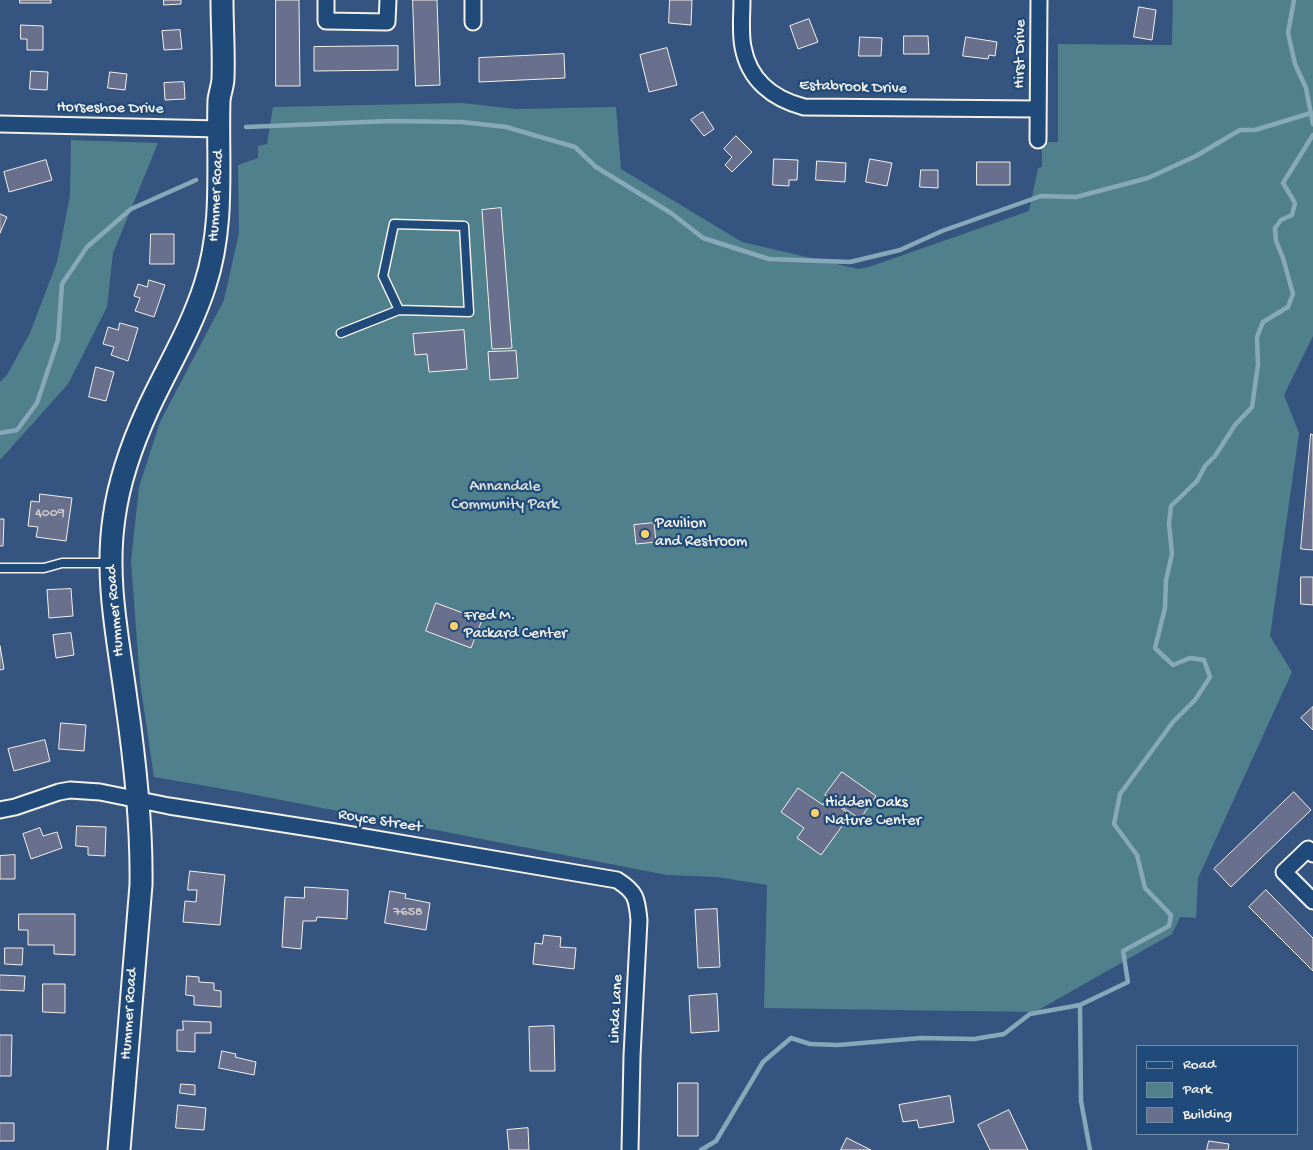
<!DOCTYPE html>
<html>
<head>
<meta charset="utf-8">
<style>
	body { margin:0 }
	#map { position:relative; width:1313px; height:1150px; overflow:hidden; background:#355580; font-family:"Gochi Hand",sans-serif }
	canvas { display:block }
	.legend { position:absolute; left:1136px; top:1045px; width:162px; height:90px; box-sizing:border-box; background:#1f4a7a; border:1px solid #748da6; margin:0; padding:6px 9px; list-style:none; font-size:15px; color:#f4f1e8 }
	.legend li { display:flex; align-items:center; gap:10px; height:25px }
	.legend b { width:25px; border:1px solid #748da6 }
</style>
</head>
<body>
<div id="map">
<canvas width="1313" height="1150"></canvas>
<ul class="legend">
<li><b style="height:6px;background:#1f4a7a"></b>Road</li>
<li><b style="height:14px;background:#50808b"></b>Park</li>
<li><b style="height:14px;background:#69708d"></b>Building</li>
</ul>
</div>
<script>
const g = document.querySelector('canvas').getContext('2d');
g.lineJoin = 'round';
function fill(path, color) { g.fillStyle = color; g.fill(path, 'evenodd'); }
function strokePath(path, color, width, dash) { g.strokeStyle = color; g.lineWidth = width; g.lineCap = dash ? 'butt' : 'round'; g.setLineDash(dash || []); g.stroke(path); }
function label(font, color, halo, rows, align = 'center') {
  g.font = font + ' "Gochi Hand",sans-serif'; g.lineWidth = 4.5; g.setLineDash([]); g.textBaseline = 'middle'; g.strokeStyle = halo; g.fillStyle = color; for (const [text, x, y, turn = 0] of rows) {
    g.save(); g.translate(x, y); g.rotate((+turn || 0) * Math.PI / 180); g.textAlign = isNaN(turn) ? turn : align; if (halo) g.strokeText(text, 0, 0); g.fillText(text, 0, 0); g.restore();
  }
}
fill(new Path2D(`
	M1173,0H1313V336L1284,395L1299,433L1270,636L1292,672L1198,878L1196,918L1180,917L1172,934L1035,1012L764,1008L767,885L717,877L667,875L235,791L154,777L140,682L131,561L139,487L160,422L224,300L239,233L238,165L258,158V146L267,144L273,107L462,103L516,109L616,107L621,169L742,242L858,269L869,267L1029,211L1038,168L1042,167V142H1058V44L1172,45Z
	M71,140L158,143L113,253L107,307L68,384L0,460V382L7,375L30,333L57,262L70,196Z`), '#50808b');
strokePath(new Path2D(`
	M1294,0L1288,33L1295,64L1306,88L1313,124
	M246,127L390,121L462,122L506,127L575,147L596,167L671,213L703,238L769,259L850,262L900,250L942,231L1041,196L1076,197L1148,178L1196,156L1240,130H1255L1311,113
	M0,433L17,430L37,403L58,340L62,284L87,247L131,209L196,180
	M701,1150L716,1141L763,1062L791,1038L810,1044L838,1045L921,1038L974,1039L1004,1034L1030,1014L1080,1005
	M1090,1150L1081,1101L1080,1005L1128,982L1123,951L1169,926L1171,915L1145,888L1137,855L1114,824L1120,794L1173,722L1195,700L1210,677L1204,660L1190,658L1173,665L1155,648L1165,608L1166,580L1172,554L1169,524L1171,506L1197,481L1205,466L1215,456L1235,425L1252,407L1258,365L1257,337L1263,322L1288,307L1293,294L1283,258L1276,241L1275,228L1281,220L1292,215L1295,203L1283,183L1313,135`), '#87a8b9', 4.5);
const building = new Path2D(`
	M20,0H51V3H20Z
	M164,0H181V4L164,5Z
	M276,0H299L300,86H276Z
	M413,0H437L440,85L416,86Z
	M670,0H692L691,25L669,23Z
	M1139,7L1156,10L1152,40L1134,37Z
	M809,19L818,42L798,49L790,26Z
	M21,25L43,26V50H27V39H21Z
	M180,30L182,49L164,50L162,31Z
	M904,36H928L929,54H904Z
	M860,37L882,38L881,56H859Z
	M966,37L997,42L995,56L989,55L988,59L963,56Z
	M398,46V70L314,71V47Z
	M667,48L677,85L649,92L640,55Z
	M564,54L565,78L479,82V58Z
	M31,71L48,72L47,90L30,89Z
	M110,72L127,74L125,90L108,88Z
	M184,82L185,99L165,100L164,83Z
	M703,112L714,129L704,136L691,120Z
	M736,136L752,152L732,172L725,165L732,157L724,149Z
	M774,159L798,160L797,180H789V186L773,185Z
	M870,159L892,163L887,186L866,182Z
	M46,160L52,180L9,192L4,172Z
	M817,161L846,163L845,182L816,180Z
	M977,162H1010V185H977Z
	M921,170H938V188L920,187Z
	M501,208L512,348L492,349L482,210Z
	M0,214L7,217L0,233Z
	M151,234H174V264H150Z
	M149,280L165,285L154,317L135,311L140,298L134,296L138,284L147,287Z
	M120,323L138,328L128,361L111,355L114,347L103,344L108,327L118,330Z
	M464,330L467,369L429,372L427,354L415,355L413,334Z
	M516,351L518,378L490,380L488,352Z
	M96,367L114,372L106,401L89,397Z
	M1311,434L1313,435V550L1301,549Z
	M40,494L72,498L66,541L36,537L38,527L28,526L31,501L39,502Z
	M0,519H4L3,546H0Z
	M654,523L656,542L636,544L634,525Z
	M1301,577H1313V605L1301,604Z
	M71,589L73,616L49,618L47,590Z
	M436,603L482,620L471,648L426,631Z
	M71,633L74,655L56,658L53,635Z
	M0,646L4,669L0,670Z
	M1313,707V730L1301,718Z
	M61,723L86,725L84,751L59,749Z
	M45,740L50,761L14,771L8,749Z
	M842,772L876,796L860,819L842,807L841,808L850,815L821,855L797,838L804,828L781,812L798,788L823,805L827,799L836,806L837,804L825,795Z
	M1294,792L1311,810L1231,887L1214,869Z
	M77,826L106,827L105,856L88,855V847L76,846Z
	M40,828L43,836L57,832L62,848L31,859L23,834Z
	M15,855V879H0V856Z
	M190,871L225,875L220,925L183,922L185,901L196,902L197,890H188Z
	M305,887L348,890L347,919L317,917L316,921H303L301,949L282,947L285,897L304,898Z
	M1266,890L1313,938V971L1249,907Z
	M390,891L406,894L405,898L430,903L426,930L385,923Z
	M717,909L720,967L698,968L695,910Z
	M19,914H75V955L54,954V945H28V930H19Z
	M544,935L561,937L560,947L576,948L574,969L533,964L535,943L542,944Z
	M5,948H23L22,965L5,964Z
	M0,975L25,976L24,991L0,990Z
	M187,976L199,977V982L214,983V990L221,991V1007L194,1005V996L186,995Z
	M43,984H65V1013L43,1012Z
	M717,994L719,1031L691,1033L689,996Z
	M183,1021L211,1022V1033H195V1052L177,1051V1030H183Z
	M554,1026L555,1071H530L529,1027Z
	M0,1035H12L11,1076H0Z
	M222,1051L236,1054L235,1057L256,1062L254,1075L219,1068Z
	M678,1083H698V1136H678Z
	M181,1084L195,1085V1095L180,1093Z
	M950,1096L954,1122L919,1128L917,1120L903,1122L899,1105Z
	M178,1105L206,1108L204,1130L176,1128Z
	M1009,1110L1028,1150H990L978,1125Z
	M0,1123H14V1141H0Z
	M528,1128L529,1150H509L507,1130Z
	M847,1138L871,1150H841Z
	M1209,1141L1229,1144L1228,1150H1207Z`);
fill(building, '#69708d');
strokePath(building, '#f4f1e8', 1);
const lane = new Path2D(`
	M341,333L399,310L383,276L394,224L464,226L469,312L399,310
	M0,568H44L62,563H108`);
const street = new Path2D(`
	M326,0V21L387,22L388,0
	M742,0C742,15 740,32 743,47C749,80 773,99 804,107L1038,109
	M473,22V0
	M0,124L220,129
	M1038,140L1039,0
	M0,810L15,807L59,792L70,790L100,792L169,806L329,831L617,880C636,892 637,898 639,920L632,1056L630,1150
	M1313,854L1308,849L1284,872L1313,901`);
const secondary = new Path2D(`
	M119,1150L141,885C142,823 135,761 126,699C118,638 105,579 114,518C119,480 132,444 148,409C167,368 191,329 205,285C225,224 217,163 219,100C220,92 223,85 223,78C224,52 222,26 222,0`);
strokePath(lane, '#f4f1e8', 11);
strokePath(street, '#f4f1e8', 19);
strokePath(secondary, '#f4f1e8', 25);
strokePath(lane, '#1f4a7a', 8);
strokePath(street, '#1f4a7a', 15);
strokePath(secondary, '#1f4a7a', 21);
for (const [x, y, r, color] of [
	[645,534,5,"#ffd166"],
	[454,626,5,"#ffd166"],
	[815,813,5,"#ffd166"]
]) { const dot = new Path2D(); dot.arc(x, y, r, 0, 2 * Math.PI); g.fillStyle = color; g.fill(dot); strokePath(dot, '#1f4a7a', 2); }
label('14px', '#d1d1d1', null, [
	["4009",50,514],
	["7658",408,913]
]);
label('16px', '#f4f1e8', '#1f4a7a', [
	["Hirst Drive",1021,54,-89],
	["Estabrook Drive",853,88,2],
	["Horseshoe Drive",110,109,1],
	["Hummer Road",217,196,-87],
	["Hummer Road",116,611,-95],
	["Royce Street",380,822,9],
	["Linda Lane",617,1009,-87],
	["Hummer Road",130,1014,-86]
]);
label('16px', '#dbe0da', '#1f4a7a', [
	["Annandale",505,488],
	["Community Park",505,506]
]);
label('16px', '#f4f1e8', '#1f4a7a', [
	["Pavilion",655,525],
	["and Restroom",655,543],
	["Fred M.",464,617],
	["Packard Center",464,635],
	["Hidden Oaks",825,804],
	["Nature Center",825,822]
], 'left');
</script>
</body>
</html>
